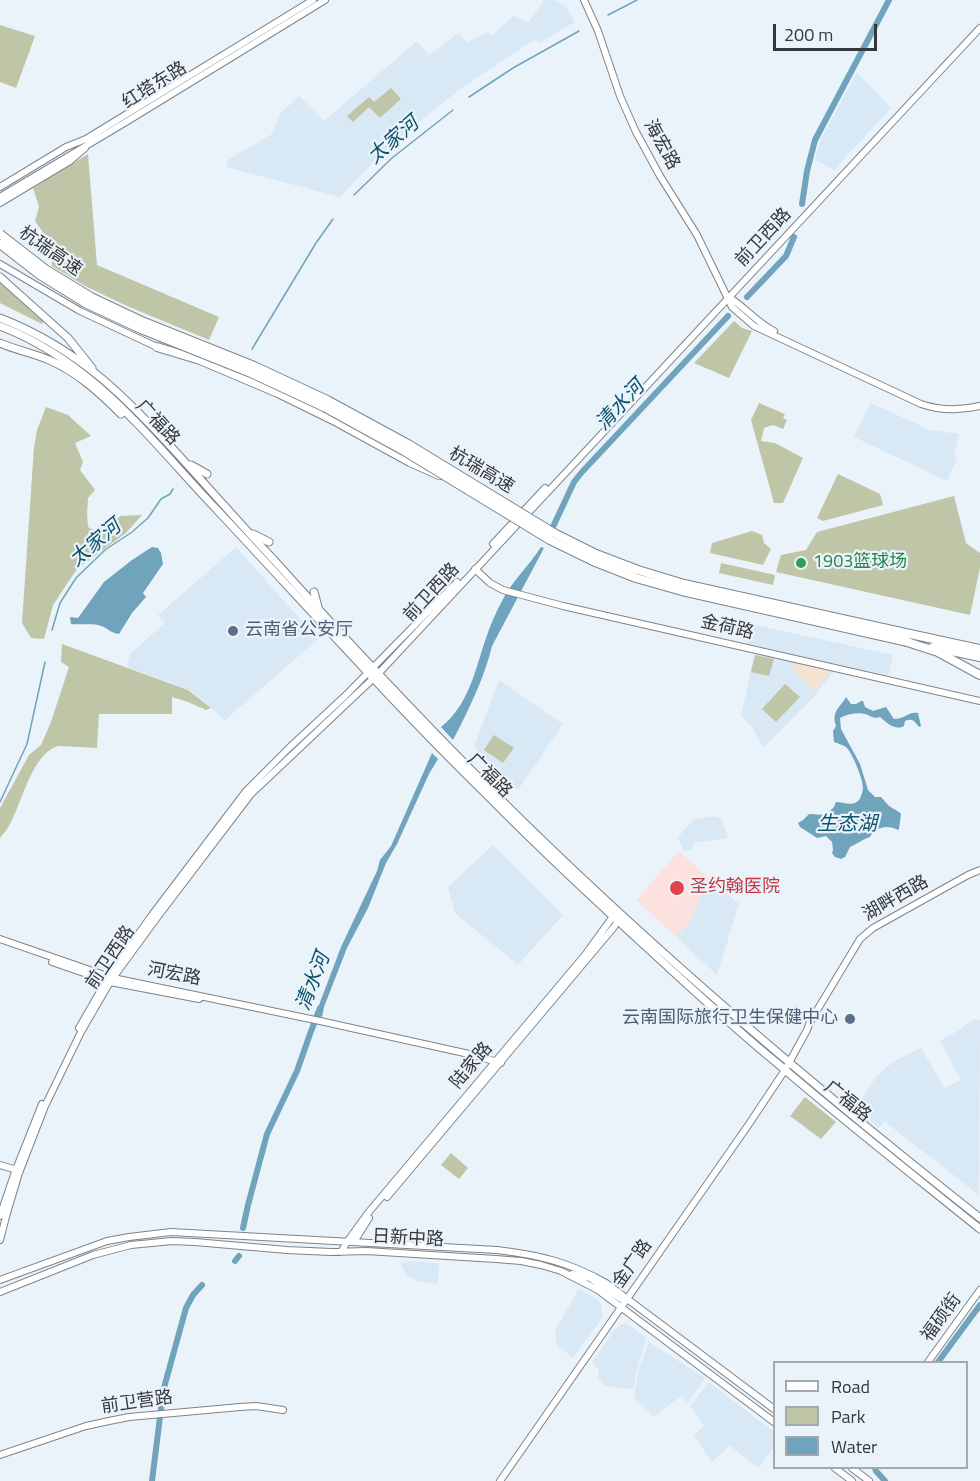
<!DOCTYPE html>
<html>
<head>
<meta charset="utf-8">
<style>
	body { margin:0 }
	#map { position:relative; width:980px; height:1481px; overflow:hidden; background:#ebf3fa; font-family:"Titillium Web",sans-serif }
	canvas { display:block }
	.legend { position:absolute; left:773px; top:1361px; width:195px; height:108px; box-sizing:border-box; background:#ebf3fa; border:2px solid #a3a9ae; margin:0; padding:8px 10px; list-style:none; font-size:18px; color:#36393c }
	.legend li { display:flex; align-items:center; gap:12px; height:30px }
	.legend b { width:30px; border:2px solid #a3a9ae }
	.scale { position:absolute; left:773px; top:24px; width:104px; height:27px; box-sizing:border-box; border:3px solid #36393c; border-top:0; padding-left:8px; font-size:18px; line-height:21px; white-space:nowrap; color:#36393c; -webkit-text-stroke:4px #ebf3fa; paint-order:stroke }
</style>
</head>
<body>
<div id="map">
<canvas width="980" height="1481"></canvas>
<ul class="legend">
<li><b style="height:8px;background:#fff"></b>Road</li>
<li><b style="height:16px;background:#bec6a7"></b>Park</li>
<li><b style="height:16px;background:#70a3bc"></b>Water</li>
</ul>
<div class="scale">200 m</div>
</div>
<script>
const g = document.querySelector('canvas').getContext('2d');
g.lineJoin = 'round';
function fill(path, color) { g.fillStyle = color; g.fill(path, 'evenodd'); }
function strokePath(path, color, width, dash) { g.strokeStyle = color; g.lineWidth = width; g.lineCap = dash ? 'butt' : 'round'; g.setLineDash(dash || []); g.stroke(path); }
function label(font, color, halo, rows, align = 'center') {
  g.font = font + ' "Titillium Web","Noto Sans SC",sans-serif'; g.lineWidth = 4.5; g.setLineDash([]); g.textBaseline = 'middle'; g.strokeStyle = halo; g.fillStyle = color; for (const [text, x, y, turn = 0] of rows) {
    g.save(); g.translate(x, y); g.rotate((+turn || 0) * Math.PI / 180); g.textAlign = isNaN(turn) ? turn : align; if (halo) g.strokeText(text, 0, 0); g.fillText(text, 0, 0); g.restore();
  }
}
fill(new Path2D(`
	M544,0H554L565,6L575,22L539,43L534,40L459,90L387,148L340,197L226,167L229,159L272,134L279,115L299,96L324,121L417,41L429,55L458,33L468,42L486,32L492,36L514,15L528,23Z
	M857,72L891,108L834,170L815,160L821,139Z
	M871,403L930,430L959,434L954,456L957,458L947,481L854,437Z
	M236,547L318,639L224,721L212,708L190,690L127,667L130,654L165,623L158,615Z
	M751,624L893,655L888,677L746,646Z
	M755,652L834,671L811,700L763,748L753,728L741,716Z
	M499,680L563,724L518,790L475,748V744Z
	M713,816L721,818L728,838L693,843V850H683L678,837L693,820Z
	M493,845L563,915L518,965L455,913L448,887Z
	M713,881L739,904L717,975L676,937L691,921L701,894Z
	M974,1019L980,1020L979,1195L884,1121L879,1128L855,1108L877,1076L884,1069L895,1061L921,1048L945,1088L961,1080L940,1041L959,1030Z
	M407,1261L439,1263L438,1284L415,1281L414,1278L407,1277L400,1262L407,1263Z
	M579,1289L597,1299L601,1304L603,1314L601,1319L573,1358L557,1345L555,1330Z
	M624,1323L631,1326L646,1338L637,1369L633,1389L612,1387L604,1385L601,1382L598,1376L599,1369L592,1362L615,1329Z
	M649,1342L705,1378L688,1403L681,1396L654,1417L634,1397L639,1368Z
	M709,1382L774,1432V1447L759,1468L730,1446L712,1462L694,1436L704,1425L690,1406Z`), '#d9e8f5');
fill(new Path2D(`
	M798,662L832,670L813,691L791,668Z`), '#f6e4d3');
fill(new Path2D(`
	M679,851L713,881L701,894L691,921L676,937L636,900Z`), '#fce1de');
fill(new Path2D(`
	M0,25L35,36L16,88L0,82Z
	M391,88L401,99L380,118L369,107L353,122L347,116L369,97L374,102Z
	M88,154L97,265L219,317L209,340L127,306L85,286L52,266L49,241L35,221L39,207L33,188Z
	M0,282L44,321L42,324L0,303Z
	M734,321L742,328L752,331L729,378L694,363Z
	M759,403L785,414L783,418L787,420L783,429L773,425L764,428L761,441L775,443L803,458L783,503H774L751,420Z
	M46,407L68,415L91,436L75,443L83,462L80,470L95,490L88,498L87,514L88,527L96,531H106L120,516L142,515L126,533L77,569L53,605L44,639L31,638L22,623L34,447L37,430Z
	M838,474L880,494L883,505L823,521L817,518Z
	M954,496L966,543L980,553V568L970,615L776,572L781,555L806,550L817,532Z
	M752,531L762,535L764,543L771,549L763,565L710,553L712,543Z
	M721,563L775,575L773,585L719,573Z
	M62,644L188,690L211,708L206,710L188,702L172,697V714H99L97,748L58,746C33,753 22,801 11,822C8,828 4,833 0,838V808L29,755L41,745L51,722L69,667L61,662Z
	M755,655L774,659L769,676L751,672Z
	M785,684L800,697L776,722L762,709Z
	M494,735L514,748L503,763L484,750Z
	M805,1097L836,1122L821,1139L790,1116Z
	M451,1153L468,1168L459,1179L441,1165Z`), '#bec6a7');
fill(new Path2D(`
	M152,547L158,548L161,553L163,564L143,593L146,597L132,613L119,634C108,632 110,629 101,626C95,623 79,625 71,624L70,617L78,618L104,582L132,560Z
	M541,547L544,548L492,646C484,679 469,709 453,740L441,727C469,705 475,670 486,638C490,626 495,614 501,603C511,582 529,566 541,547Z
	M846,697L851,704H856L861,701H863L865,707L873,711L886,707L894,719C906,719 908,711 918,713L921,726L919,727C914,721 913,718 905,721L904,726C895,731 887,723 880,717C872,719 872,716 865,714C858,712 847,714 840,718L841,729L860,764L868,790L875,797H881L889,806L899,812L901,814L899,829L898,830C888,824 875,827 870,837C863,839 857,844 850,847L845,857L841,859L835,857L832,853L833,850L832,842L826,836L817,838L800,827L798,823L803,820L809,814L826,815L834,807L836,802C843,802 853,807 859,800C861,798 863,789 863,788C863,779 853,755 847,748C844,745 839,744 834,742L833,731L836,726C831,711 840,708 846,697Z
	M432,753L438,759L429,774L397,844L386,863L368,908L347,948L324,1007L322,1017L314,1015L319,1005L341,947L377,871L380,860L391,846Z`), '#70a3bc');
strokePath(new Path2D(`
	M608,15L637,0
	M469,97L513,68L579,31
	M354,195L392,158L453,110
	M252,349L316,243L333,219
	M52,630L60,603L76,578L105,550L132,532L148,518L161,499L170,494L173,489
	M0,802L27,744L45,662`), '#70a3bc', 1.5);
strokePath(new Path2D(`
	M802,204L807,171L815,140L889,0
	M747,297L786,256L794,237
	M552,529L574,482L582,472L728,316
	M243,1228L248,1205L267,1134L297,1071L310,1034L320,1008
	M235,1261L239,1256
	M938,1362L980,1305
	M875,1468L876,1471L885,1481
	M152,1481L161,1409L165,1384L186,1308L193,1295L202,1285`), '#70a3bc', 6);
const secondary = new Path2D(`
	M584,0L598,31L620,96L636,132L660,176L697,235L732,307L754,326L921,404C941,411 959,411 980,406
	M0,187L66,147L86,139L313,0
	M0,197L126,122L325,0
	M0,203L70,161L85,148
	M0,264L80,311L157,347
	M730,298C746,308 757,323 774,331
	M493,544L545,488
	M475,569L490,583L503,590L563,606L980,701
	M0,939L113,978L320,1021L469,1054L501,1063
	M52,962L110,982L199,999
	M79,1028L112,971L152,915L246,791L290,747L345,696L457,582
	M0,1165L17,1170
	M387,1197L588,958L614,927L619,919
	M0,1216L15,1172L42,1104
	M0,1240L7,1213L19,1173L45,1106L81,1032L110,982L156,919L251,794L379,673L980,28
	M354,1242L369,1218
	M341,1252L347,1242L368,1213L585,955L614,915
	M572,1274L590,1278L621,1299L627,1298
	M0,1280L107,1241L129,1237L171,1232L497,1250C539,1255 569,1262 606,1283L774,1409
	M0,1292L93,1255L131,1245L172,1241L195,1242L287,1250L331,1252L366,1251L496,1259L521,1261L541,1265L561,1271L598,1290L774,1422
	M928,1362L980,1290
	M0,1455L86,1426L109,1421L129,1417L240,1407L256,1406L283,1410
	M835,1468L852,1481
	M852,1468L869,1481
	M500,1481L749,1124L785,1070L807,1030L810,1022L860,939L873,928L968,875L980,870`);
const primary = new Path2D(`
	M0,277L68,338L92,368
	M0,318C80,349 128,399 184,461C214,494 243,527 274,560C344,638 416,715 490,789C644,943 810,1084 980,1218
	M0,326C96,363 150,440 218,511C307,606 393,703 486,794C544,853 605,909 666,965C702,998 739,1032 777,1063C843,1120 912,1174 980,1229
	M0,343C16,350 33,353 49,360C77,372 100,393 121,414
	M191,465L207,474
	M253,534L269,542
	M314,592L318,607`);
const highway = new Path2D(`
	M157,347L200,360L278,393L337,422L410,462L439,475
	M910,634L980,649
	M904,641L938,652L980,675
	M933,647L980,657`);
strokePath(secondary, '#7c848a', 8);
strokePath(primary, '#7c848a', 9);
strokePath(highway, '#7c848a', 10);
strokePath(secondary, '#fff', 6);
strokePath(primary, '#fff', 7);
strokePath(highway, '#fff', 8);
const highwayBridge = new Path2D(`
	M0,234L45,269L91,297L144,322L254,366L327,400L408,444L554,533L596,554L638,570L684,584L910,634
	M0,244L40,275L87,304L141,329L251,373L324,407L404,451L550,540L593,561L636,578L682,591L908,642`);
strokePath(highwayBridge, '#7c848a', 10, []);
strokePath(highwayBridge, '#fff', 8);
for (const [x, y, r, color] of [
	[801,563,6,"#2e9e5b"],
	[233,631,6,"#5c6f8a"],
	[677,888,8,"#e0444e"],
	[850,1019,6,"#5c6f8a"]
]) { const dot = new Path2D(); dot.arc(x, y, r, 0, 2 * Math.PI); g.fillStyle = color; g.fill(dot); strokePath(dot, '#ebf3fa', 2); }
label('18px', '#36393c', '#ebf3fa', [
	["红塔东路",155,86,-32],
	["海宏路",661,145,61],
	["前卫西路",764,238,-47],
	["杭瑞高速",50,252,35],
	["广福路",157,423,47],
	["杭瑞高速",481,471,31],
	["前卫西路",432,593,-47],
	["金荷路",727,628,13],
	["广福路",489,776,45],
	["湖畔西路",896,899,-30],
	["前卫西路",111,958,-56],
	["河宏路",174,975,11],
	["陆家路",472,1066,-50],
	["广福路",847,1102,39],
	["日新中路",408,1239,3],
	["金广路",633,1264,-55],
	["福硕街",942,1318,-54],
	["前卫营路",137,1403,-8]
]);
label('18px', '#27864d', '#ebf3fa', [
	["1903篮球场",813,563]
], 'left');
label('18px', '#4e5e75', '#ebf3fa', [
	["云南省公安厅",245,631],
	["云南国际旅行卫生保健中心",838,1019,"right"]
], 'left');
label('18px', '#be3a42', '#ebf3fa', [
	["圣约翰医院",690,888]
], 'left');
label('italic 20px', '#0e536d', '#ebf3fa', [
	["太家河",394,141,-41],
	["清水河",621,406,-47],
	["太家河",96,544,-40],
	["生态湖",847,825],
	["清水河",314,982,-69]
]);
</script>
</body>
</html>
